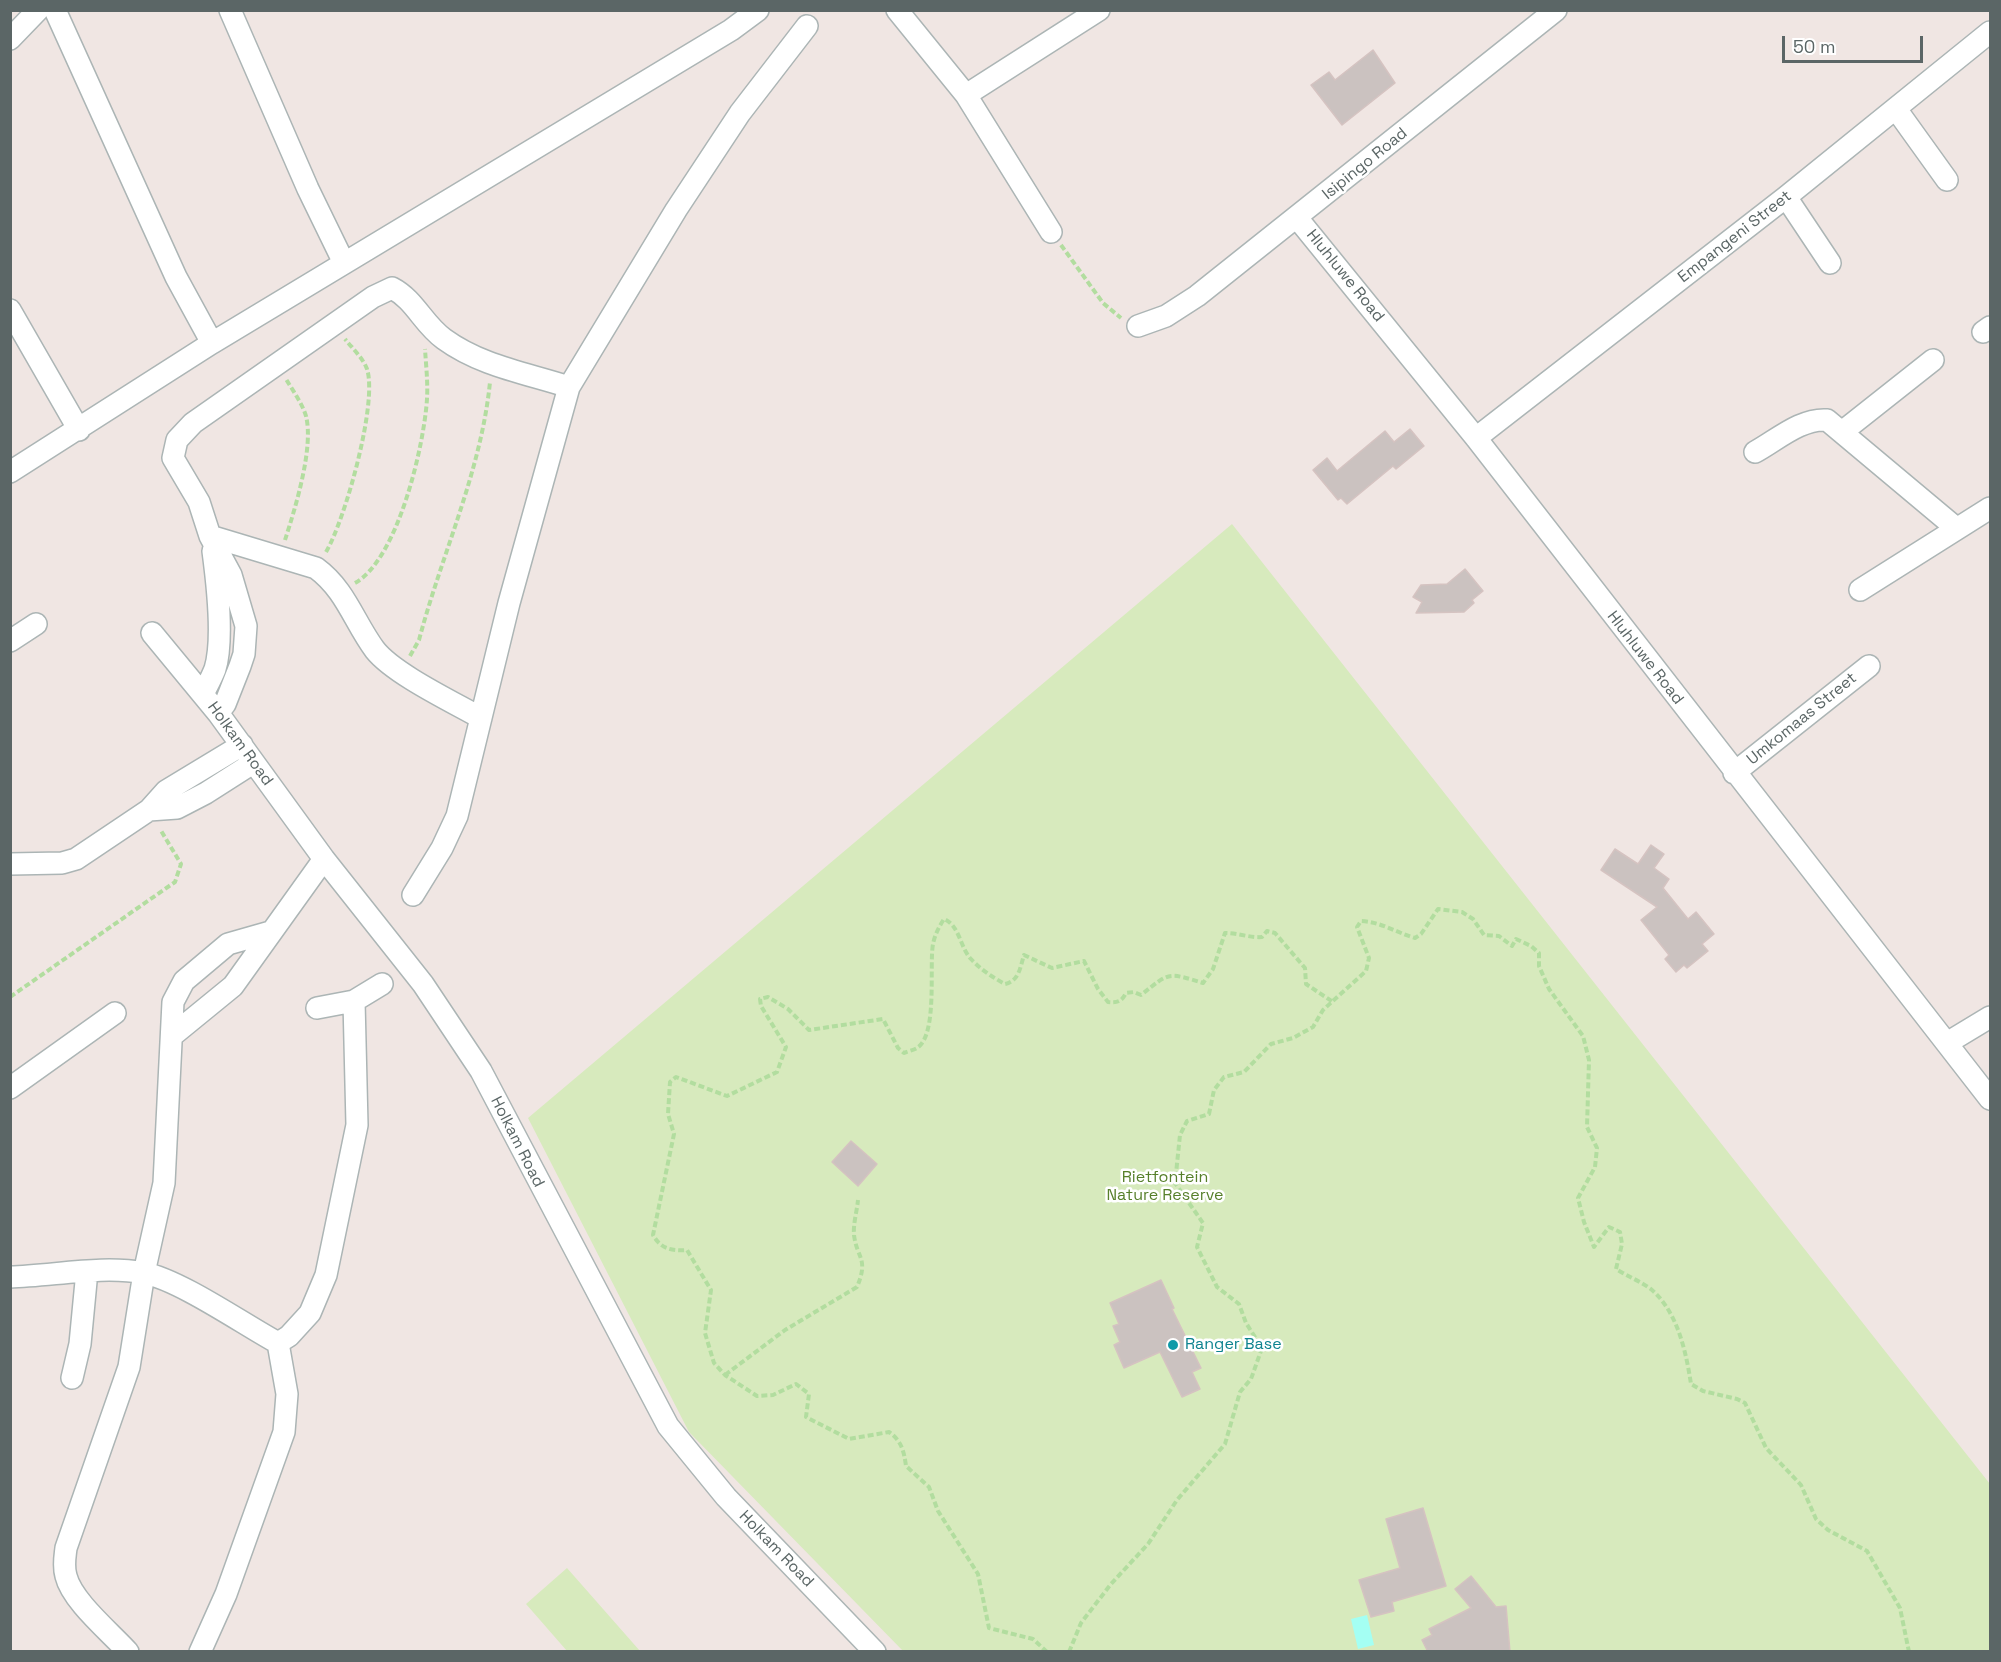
<!DOCTYPE html>
<html>
<head>
<meta charset="utf-8">
<style>
	body { margin:0 }
	#map { position:relative; width:2001px; height:1662px; overflow:hidden; background:#f0e6e3; font-family:"Space Grotesk",sans-serif }
	canvas { display:block }
	.frame { position:absolute; inset:0; border:12px solid #5b6666; pointer-events:none }
	.scale { position:absolute; left:1782px; top:36px; width:141px; height:27px; box-sizing:border-box; border:3px solid #5b6666; border-top:0; padding-left:8px; font-size:18px; line-height:21px; white-space:nowrap; color:#5b6666; -webkit-text-stroke:4px #fff; paint-order:stroke }
</style>
</head>
<body>
<div id="map">
<canvas width="2001" height="1662"></canvas>
<div class="frame"></div>
<div class="scale">50 m</div>
</div>
<script>
const g = document.querySelector('canvas').getContext('2d');
g.lineJoin = 'round';
function fill(path, color) { g.fillStyle = color; g.fill(path, 'evenodd'); }
function strokePath(path, color, width, dash) { g.strokeStyle = color; g.lineWidth = width; g.lineCap = dash ? 'butt' : 'round'; g.setLineDash(dash || []); g.stroke(path); }
function label(font, color, halo, rows, align = 'center') {
  g.font = font + ' "Space Grotesk",sans-serif'; g.lineWidth = 5; g.setLineDash([]); g.textBaseline = 'middle'; g.strokeStyle = halo; g.fillStyle = color; for (const [text, x, y, turn = 0] of rows) {
    g.save(); g.translate(x, y); g.rotate((+turn || 0) * Math.PI / 180); g.textAlign = isNaN(turn) ? turn : align; if (halo) g.strokeText(text, 0, 0); g.fillText(text, 0, 0); g.restore();
  }
}
fill(new Path2D(`
	M1232,524L1990,1484V1651H903L689,1432L528,1118Z
	M567,1568L640,1651H567L526,1604Z`), '#d7eabd');
fill(new Path2D(`
	M1367,1615L1374,1645L1358,1649L1351,1619Z`), '#a4fff3');
const building = new Path2D(`
	M1373,50L1395,83L1342,125L1311,85L1329,72L1335,80Z
	M1410,429L1424,446L1396,469L1393,466L1347,504L1341,498L1338,500L1313,470L1327,458L1337,471L1385,431L1394,442Z
	M1465,569L1483,591L1472,600L1474,603L1464,612L1416,613L1422,602L1413,597L1421,585L1447,584Z
	M1651,845L1664,854L1654,868L1669,879L1663,888L1688,919L1696,912L1714,934L1702,944L1708,951L1687,968L1684,965L1676,972L1665,959L1669,955L1641,920L1657,907L1601,870L1615,849L1638,864Z
	M851,1141L877,1164L858,1186L832,1162Z
	M1161,1280L1174,1308L1172,1309L1201,1368L1192,1372L1200,1389L1182,1397L1160,1352L1124,1368L1114,1345L1120,1342L1113,1326L1119,1324L1110,1303Z
	M1423,1508L1446,1586L1392,1602L1394,1611L1371,1617L1359,1580L1400,1568L1386,1519Z
	M1471,1576L1496,1607L1506,1606L1510,1652H1428L1422,1640L1432,1635L1429,1629L1471,1608L1455,1589Z`);
fill(building, '#cbc2c0');
strokePath(building, '#d5c3c1', 1.5);
const minor = new Path2D(`
	M55,10L176,277L212,343
	M230,10L308,189L344,263
	M897,10L966,95L1051,232
	M10,39L38,10
	M966,95L1099,10
	M1896,109L1947,180
	M1786,197L1830,263
	M1298,219L1476,438L1990,1099
	M10,310L79,430
	M1138,326L1166,316L1197,296L1556,10
	M1983,332L1990,327
	M1842,432L1933,360
	M1476,438L1786,197L1990,32
	M1755,452C1777,440 1801,418 1827,420L1956,528
	M10,472L212,343L731,30L758,10
	M210,536L316,568C346,590 354,622 375,650C394,674 453,702 481,718
	M1860,590L1990,508
	M152,633L218,713L324,859L423,984L481,1071L668,1426L726,1497L875,1652
	M10,641L36,624
	M203,694C207,686 212,677 215,669C224,640 217,581 213,551
	M218,713L225,704L240,666L244,654L246,626L231,575L210,536L199,502L173,458L177,440L193,423L373,297L392,288C415,300 423,324 444,339C481,366 526,373 569,387
	M1734,773L1869,666
	M149,810L177,808L206,793L253,763
	M10,864L62,863L76,859L149,810L166,791L242,745
	M413,895L442,848L457,816L509,603L569,387L676,210L740,113L807,26
	M317,1008L354,1001L382,984
	M173,1035L233,986L324,859
	M1947,1043L1990,1017
	M10,1088L115,1013
	M10,1277C53,1276 102,1265 144,1273C180,1280 243,1324 278,1343L287,1394L284,1432L226,1594L200,1652
	M278,1343L289,1336L310,1313L326,1275L357,1125L354,1001
	M72,1378L80,1344L87,1271
	M128,1652C110,1632 72,1601 66,1576C63,1566 65,1557 66,1548L129,1367L144,1273L164,1183L173,1002L184,981L228,944L270,932`);
strokePath(minor, '#acb5b5', 24);
strokePath(new Path2D(`
	M1061,245L1103,303L1121,318
	M285,540C295,509 314,448 306,416C302,403 293,391 286,379
	M326,552C345,520 378,403 367,369C363,358 352,348 345,339
	M355,583C398,559 424,446 427,399C428,383 426,365 425,349
	M410,656L419,640C442,553 481,472 490,382
	M10,997L175,882L181,864L160,829
	M725,1375L785,1330L857,1287C869,1258 857,1259 854,1235C853,1224 857,1211 858,1200
	M1047,1652L1033,1639L989,1628L978,1574L938,1511L929,1487L906,1466C904,1452 902,1441 889,1432L849,1439L806,1417L809,1394L796,1384L773,1395L757,1396L725,1375L714,1363L705,1333L711,1290L687,1250C671,1251 661,1249 653,1235L674,1134L668,1114L670,1082L676,1077L727,1096L777,1072L786,1047L761,1006L760,999L768,997L788,1009L809,1030L883,1019L898,1048L904,1053C908,1051 914,1050 917,1048C938,1035 929,966 933,944C935,934 939,927 944,919C959,925 960,946 970,958C980,969 992,977 1005,984C1019,981 1020,968 1024,955L1052,968L1084,961L1098,989L1108,1002C1118,1003 1122,1001 1126,993L1134,992L1141,995C1170,972 1167,972 1203,983L1213,969L1225,933C1237,933 1251,938 1262,937L1267,931L1275,933L1305,968L1306,984L1333,1002
	M1069,1652L1081,1623L1111,1584L1148,1544L1177,1500L1225,1444L1240,1392L1251,1379L1262,1348L1246,1323L1239,1304L1217,1287L1197,1247L1203,1223L1175,1183L1180,1135L1187,1121L1209,1114L1214,1090L1224,1077L1244,1072L1271,1044L1293,1038L1313,1027L1323,1010L1366,971L1369,958L1357,927L1361,921C1381,922 1395,932 1415,938L1421,934L1438,909L1462,912L1473,919L1484,935L1499,936L1512,946L1516,939L1531,946L1539,953V966L1549,989L1583,1036L1589,1060L1587,1127L1597,1148L1595,1167L1578,1198L1584,1222L1594,1247L1609,1227L1620,1232L1622,1244L1616,1269C1627,1276 1642,1282 1652,1290C1678,1313 1686,1352 1691,1384L1703,1391L1737,1399L1745,1403L1766,1448L1801,1485L1816,1519L1828,1530L1867,1551L1900,1608L1909,1652`), '#b2dd9f', 4, [6, 3]);
strokePath(minor, '#fff', 21);
for (const [x, y, r, color] of [
	[1173,1345,6,"#0f9aa8"]
]) { const dot = new Path2D(); dot.arc(x, y, r, 0, 2 * Math.PI); g.fillStyle = color; g.fill(dot); strokePath(dot, '#fff', 2); }
label('16px', '#5b6666', '#fff', [
	["Isipingo Road",1365,164,-39],
	["Empangeni Street",1735,237,-38],
	["Hluhluwe Road",1345,276,51],
	["Hluhluwe Road",1645,658,52],
	["Umkomaas Street",1802,719,-39],
	["Holkam Road",240,744,54],
	["Holkam Road",517,1142,63],
	["Holkam Road",776,1549,46]
]);
label('16px', '#567f2a', '#fff', [
	["Rietfontein",1165,1178],
	["Nature Reserve",1165,1196]
]);
label('16px', '#0d838f', '#fff', [
	["Ranger Base",1185,1345]
], 'left');
</script>
</body>
</html>
